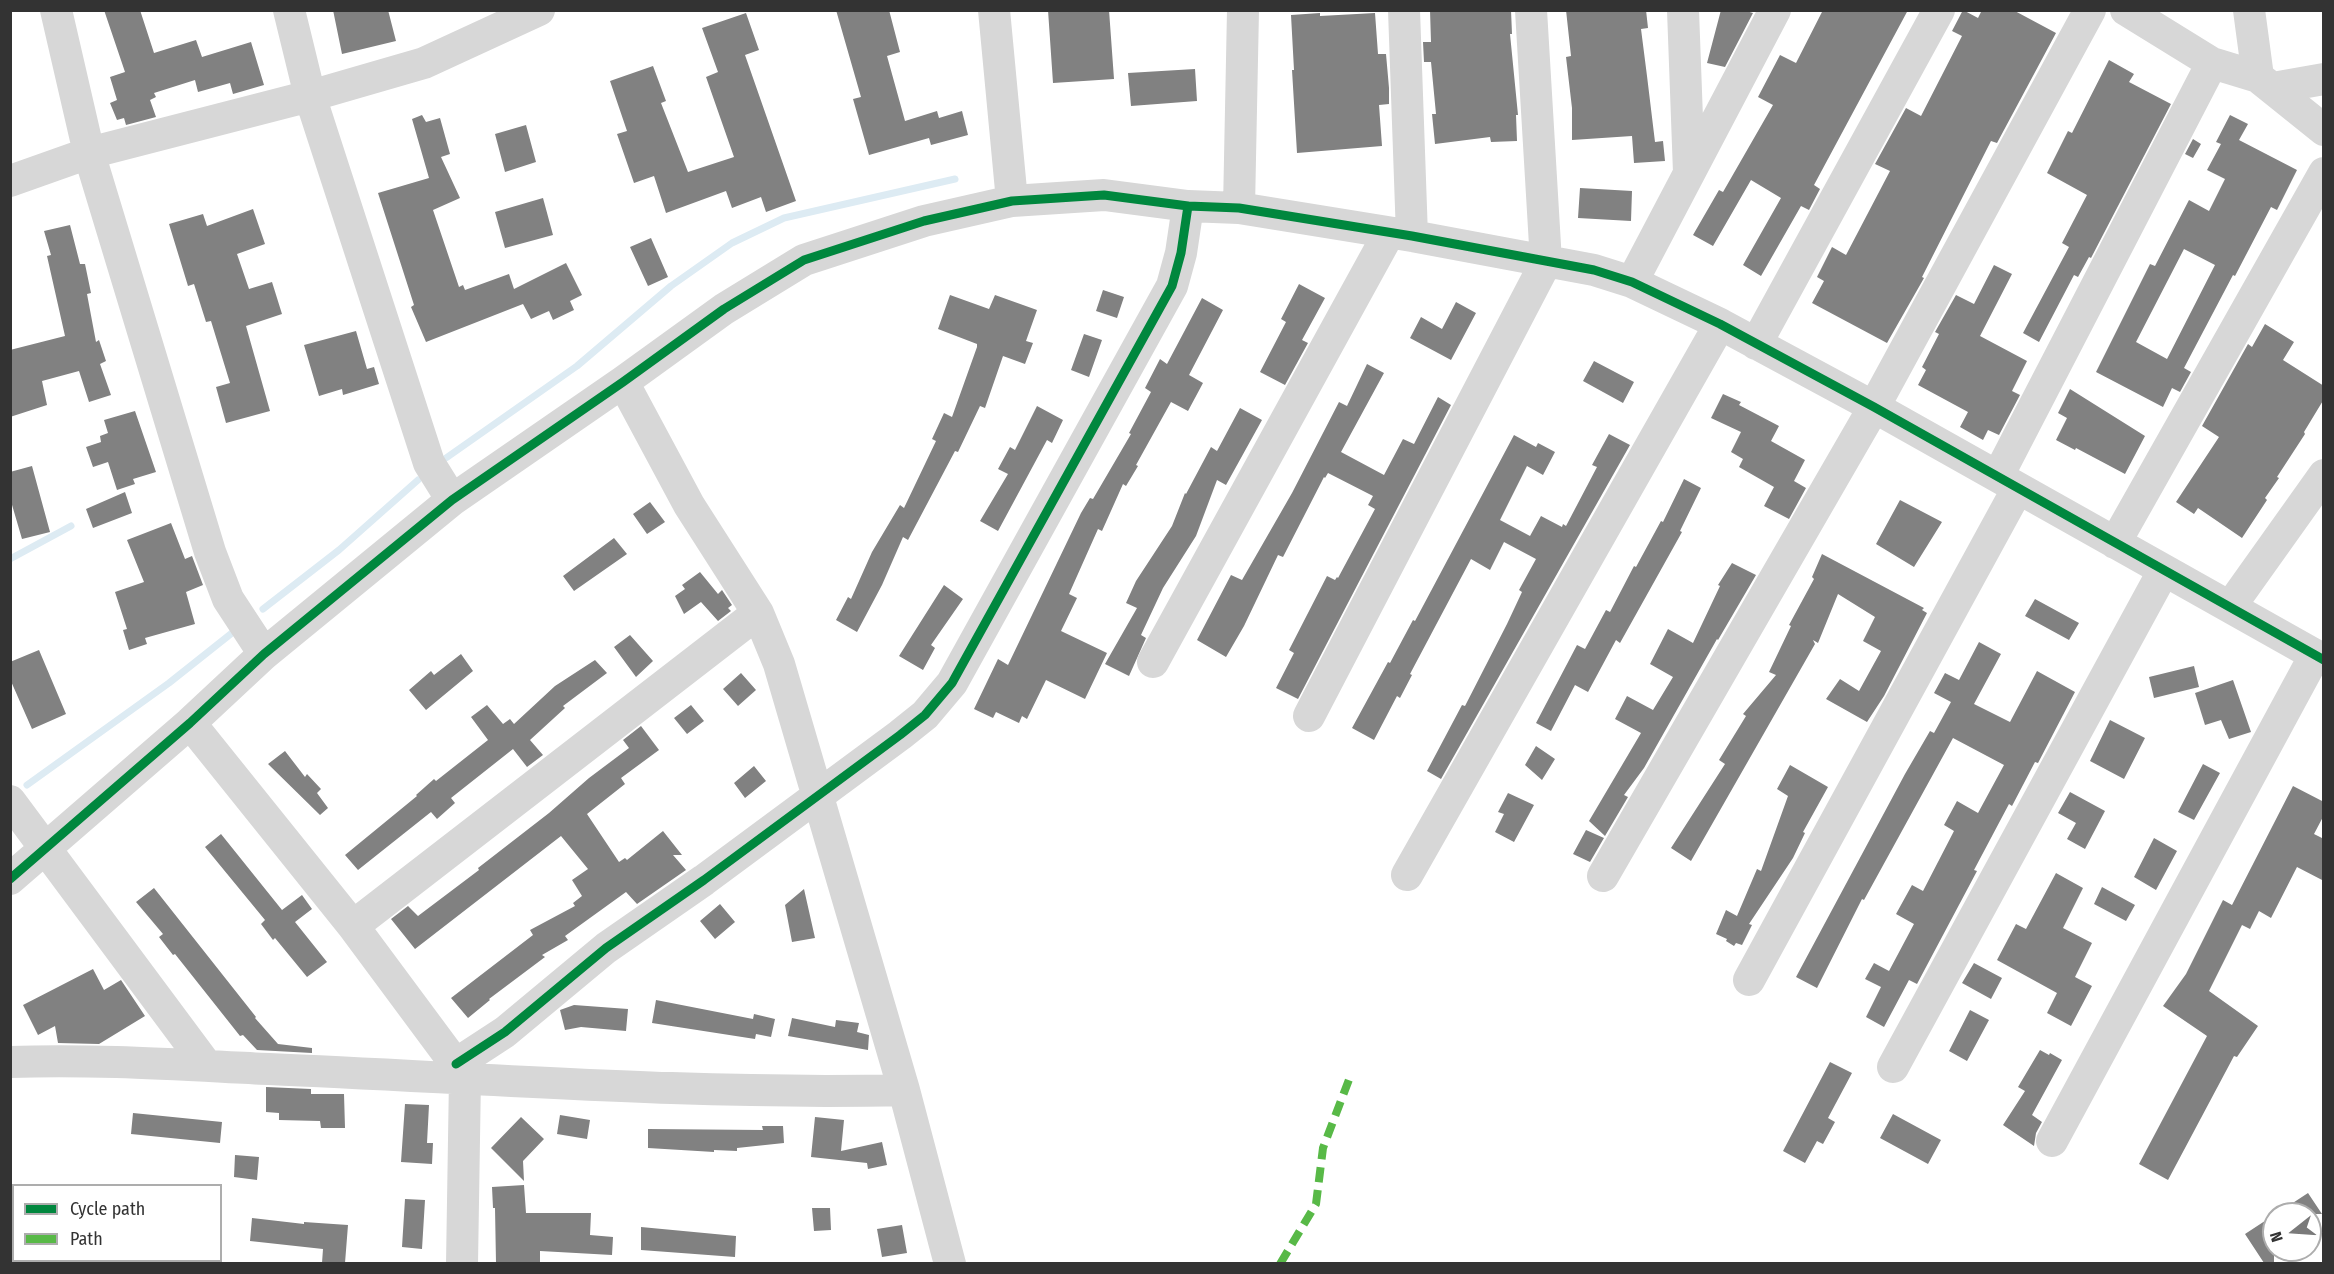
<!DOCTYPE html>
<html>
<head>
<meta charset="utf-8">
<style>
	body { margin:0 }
	#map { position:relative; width:2334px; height:1274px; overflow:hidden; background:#fff; font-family:"Fira Sans Condensed",sans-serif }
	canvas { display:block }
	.frame { position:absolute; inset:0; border:12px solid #333; pointer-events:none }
	.legend { position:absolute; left:12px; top:1184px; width:210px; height:78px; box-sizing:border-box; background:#fff; border:2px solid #adadad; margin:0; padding:8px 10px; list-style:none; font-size:18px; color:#333 }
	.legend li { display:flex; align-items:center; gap:12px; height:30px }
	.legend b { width:30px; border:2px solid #adadad }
	.north { position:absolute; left:2262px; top:1202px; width:60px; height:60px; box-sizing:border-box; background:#fff; border:2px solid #adadad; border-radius:50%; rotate:253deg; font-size:16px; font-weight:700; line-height:24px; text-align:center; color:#333 }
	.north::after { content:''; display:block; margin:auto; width:21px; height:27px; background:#7a7a7a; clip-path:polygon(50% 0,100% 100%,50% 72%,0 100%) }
</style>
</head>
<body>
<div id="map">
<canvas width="2334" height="1274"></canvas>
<div class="frame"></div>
<ul class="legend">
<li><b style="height:8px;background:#00873e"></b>Cycle path</li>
<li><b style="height:8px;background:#58b947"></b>Path</li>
</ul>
<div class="north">N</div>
</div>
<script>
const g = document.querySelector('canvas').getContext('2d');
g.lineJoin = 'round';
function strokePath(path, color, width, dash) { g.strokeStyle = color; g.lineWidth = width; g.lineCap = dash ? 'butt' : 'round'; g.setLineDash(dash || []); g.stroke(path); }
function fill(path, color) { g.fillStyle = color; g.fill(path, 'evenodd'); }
strokePath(new Path2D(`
	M446,458L577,366L671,286L732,243L784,218L955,179
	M10,559L71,526
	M263,609L339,550L418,480
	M27,785L169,683L237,629`), '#ddebf3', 7);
fill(new Path2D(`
	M104,10H140L154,53L196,40L202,57L251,42L264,85L233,94L230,83L198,92L195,80L154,93L156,97L150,100L156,117L126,125L124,118L117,120L110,103L117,100L110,77L125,72Z
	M333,10H388L396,41L342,54Z
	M836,10H889L900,52L887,56L905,121L937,111L939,118L962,111L968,135L931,145L929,138L869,155L853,99L861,97Z
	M1048,10H1109L1114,79L1053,83Z
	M1430,10H1511L1512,34H1510L1518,115H1516L1517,141L1491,142L1490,137L1435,144L1432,114H1436L1431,62H1424L1423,42H1431Z
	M1566,10H1646L1648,28L1641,29L1647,76L1655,142L1663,141L1665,161L1634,163L1632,136L1572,140V108L1566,57L1571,56Z
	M1721,10H1743L1753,13L1725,67L1707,63Z
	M1823,10H1908L1814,185L1820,189L1809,210L1801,206L1761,276L1743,265L1781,198L1751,180L1713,246L1693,235L1719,190L1723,192L1773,105L1758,97L1780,55L1796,63Z
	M1963,10L1978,18L1982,10H2013L2056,33L1997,143L1991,141L1922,277L1924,278L1887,343L1812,303L1824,281L1817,277L1832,247L1846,255L1890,171L1875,164L1906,108L1921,116L1962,36L1952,31Z
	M746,13L759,50L745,55L796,201L766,212L761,197L732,208L726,191L666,213L654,176L634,183L617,134L627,131L610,81L653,66L666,101L661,103L688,172L734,157L706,77L718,72L702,28Z
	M1320,13V16L1375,13L1378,54H1386L1389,88V104L1379,105L1382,146L1297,153L1292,70H1294L1291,15Z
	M2109,60L2134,74L2129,82L2171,104L2091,258L2089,257L2078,277L2074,275L2039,342L2023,333L2069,247L2062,243L2087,195L2047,173L2068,131L2072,133Z
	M1195,69L1197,101L1131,106L1128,73Z
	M422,115L426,122L440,118L450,154L441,157L460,198L433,210L459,287L463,285L465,290L509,274L514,289L566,263L582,295L570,301L574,310L553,320L549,311L531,319L523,304L426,342L411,307L414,305L378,193L429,178L412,119Z
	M2230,115L2248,124L2239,140L2297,170L2277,210L2271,207L2235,276L2233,275L2184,368L2191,372L2180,392L2172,388L2163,407L2096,372L2150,264L2155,266L2189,200L2209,211L2225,179L2207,170L2221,144L2216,142ZM2184,249L2215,265L2167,359L2136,342Z
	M526,125L536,162L505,172L495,134Z
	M2193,139L2201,144L2193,158L2185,154Z
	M1580,188L1632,191L1631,221L1578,218Z
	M543,198L553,235L505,248L495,212Z
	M253,209L265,244L237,254L249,289L272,282L282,314L246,326L270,411L226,423L216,387L230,383L211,321L206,322L194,284L188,286L169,224L203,214L207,226Z
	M70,225L80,264H85L91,293L87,294L96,342L99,340L106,361L100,364L111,395L89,402L79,371L42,381L47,405L10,417V350L65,336L47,256L51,255L44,231Z
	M651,238L668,277L648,286L630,247Z
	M1994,265L2012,274L1980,336L2027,361L2012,391L2020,395L1999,435L1988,430L1983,440L1960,427L1968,412L1918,385L1926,370L1922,367L1939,334L1935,332L1956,295L1974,304Z
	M1299,284L1325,298L1302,340L1308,343L1285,385L1260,372L1286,322L1281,319Z
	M1103,290L1124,297L1117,318L1096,311Z
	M950,295L989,309L995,295L1037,310L1026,341L1033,343L1025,364L1003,356L985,408L980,406L958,452L955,451L908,540L903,537L882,585L857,632L836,620L848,597L851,599L872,552L900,505L904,508L936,441L932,439L944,413L952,417L977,347V344L938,329Z
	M1202,298L1223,310L1189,375L1203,383L1188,411L1171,402L1136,465L1138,466L1126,486L1123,484L1102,531L1098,529L1069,594L1077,598L1061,631L1107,653L1085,699L1046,680L1027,719L1022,716L1019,723L996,712L993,718L974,709L998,659L1008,665L1081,513L1090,498L1093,499L1131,434L1129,433L1151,392L1145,388L1160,359L1167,364Z
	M1456,302L1476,313L1451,360L1410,338L1421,317L1442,329Z
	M2265,324L2294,342L2283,360L2324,386V399L2304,432L2305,434L2277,477L2279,478L2265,498L2267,500L2242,538L2198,508L2194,514L2176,502L2219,437L2202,426L2248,344L2252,347Z
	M356,331L367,369L374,367L379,384L343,395L342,389L319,396L304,345Z
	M1084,334L1102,340L1089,377L1071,370Z
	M1594,361L1634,382L1623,403L1583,381Z
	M1367,364L1384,373L1341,452L1384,475L1403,439L1414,444L1438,397L1451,405L1298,699L1276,688L1294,653L1289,650L1327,576L1335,580L1337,577L1338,578L1375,509L1368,505L1373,496L1328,473L1325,478L1324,477L1283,557L1278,555L1244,626L1226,657L1197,640L1231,575L1242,580L1292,493L1339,402L1347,406Z
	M2070,389L2145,436L2125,474L2076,448L2075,450L2056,440L2067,418L2058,413Z
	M1723,394L1741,402L1739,405L1779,426L1771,441L1805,460L1794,481L1806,488L1789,519L1764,506L1774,487L1739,467L1743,459L1731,452L1741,432L1711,418Z
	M1037,406L1063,420L1052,443L1047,440L998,531L980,521L1008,474L998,469L1010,447L1015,450Z
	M1240,408L1262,420L1226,485L1217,480L1196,536L1163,588L1141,635L1146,638L1129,676L1105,664L1137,608L1126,603L1136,581L1172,526L1185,493L1186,494L1211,447L1217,451Z
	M135,411L156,472L133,479L135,484L117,490L108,462L93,467L86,447L101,442L100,436L108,433L104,420Z
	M1609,434L1630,445L1441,779L1427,771L1462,705L1465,706L1507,624L1522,592L1519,590L1536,559L1504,542L1490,570L1471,559L1410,674L1412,675L1400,698L1397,696L1374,740L1352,728L1388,662L1390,663L1413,620L1415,621L1514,435L1536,447L1538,443L1555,452L1543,475L1527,466L1500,520L1530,536L1541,516L1562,527L1563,524L1566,526L1597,467L1592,465Z
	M32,466L50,532L22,539L10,498V472Z
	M1684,479L1701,488L1680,531L1682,532L1620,643L1616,640L1588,692L1575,685L1551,731L1536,723L1577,645L1585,649L1606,610L1610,612L1634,566L1636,567L1661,521L1663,522Z
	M125,492L132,513L93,528L86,509Z
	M1900,500L1942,522L1914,567L1876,544Z
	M650,502L665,522L647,534L633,514Z
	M171,523L185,559L192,556L203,585L186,592L195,624L145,638L147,644L129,650L123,630L127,629L115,592L144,582L127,540Z
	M614,538L627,554L574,591L563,576Z
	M1822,554L1924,608L1922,610L1927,613L1884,696L1867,722L1826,699L1840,679L1859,691L1881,651L1863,641L1875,617L1838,594L1818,643L1813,640L1815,644L1691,861L1671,848L1725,764L1719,760L1746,716L1743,714L1776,675L1769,672L1791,626L1789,625L1814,579L1812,577Z
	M1732,563L1756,575L1718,640L1717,639L1644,768L1624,795L1628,797L1605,836L1589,821L1641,733L1615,719L1627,696L1653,710L1673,677L1650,664L1668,629L1693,643L1720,586L1718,585Z
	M700,572L718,594L722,590L732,605L728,608L731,611L718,621L701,602L684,614L675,596L685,589L682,585Z
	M944,585L963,599L931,645L935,648L923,670L899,656Z
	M2035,599L2079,623L2069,640L2025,616Z
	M630,635L653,661L636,677L614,647Z
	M1979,642L2001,654L1974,704L2010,722L2037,671L2075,692L2038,763L2035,762L2012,806L2009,804L1974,870L1977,871L1917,984L1909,980L1884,1027L1866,1017L1881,987L1865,979L1874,963L1889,971L1914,924L1896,914L1912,885L1923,891L1954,831L1944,825L1957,801L1978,813L2004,765L1953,738L1864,900L1862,899L1817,988L1796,977L1905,774L1930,731L1934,733L1951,702L1934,693L1945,673L1959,680Z
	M39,650L66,714L32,729L10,679V662Z
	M461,654L473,671L426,710L409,690L431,671L434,675Z
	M595,660L607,673L563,706L565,708L530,740L543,755L527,767L513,749L451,798L455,803L437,819L431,812L358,870L345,855L417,796L416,795L434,779L436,781L488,740L471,717L487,705L503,724L510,719L514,724L555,686Z
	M2194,666L2199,687L2154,698L2149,677Z
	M741,673L756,690L738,706L723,689Z
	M2233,680L2251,732L2229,739L2221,720L2205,725L2195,693Z
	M691,705L704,721L687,734L674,718Z
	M2110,720L2145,738L2124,779L2090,761Z
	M641,726L659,750L621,778L625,784L587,814L619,862L625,858L627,860L663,831L682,855H673L686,870L637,904L626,892L565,936L568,940L542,955L545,957L489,999L490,1000L468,1018L451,998L533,935L530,930L575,906L573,903L582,896L572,880L588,869L561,836L415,949L391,919L408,906L418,916L479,870L478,868L549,813L589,778L629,748L623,740Z
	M1536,746L1555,759L1542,780L1525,765Z
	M285,751L305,777L307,774L321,789L317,793L328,808L320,815L268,764Z
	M2203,764L2220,773L2194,820L2178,812Z
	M1790,765L1828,787L1803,832L1805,833L1793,858L1749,924L1752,925L1742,945L1736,943L1734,946L1726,941L1727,939L1716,934L1726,910L1737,916L1757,869L1761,871L1788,796L1777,789Z
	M754,766L766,781L745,798L734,783Z
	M2293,786L2324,802V815L2314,834L2324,839V881L2297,867L2271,918L2259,911L2250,929L2242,925L2209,991L2258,1026L2237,1057L2234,1056L2168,1180L2139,1164L2207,1036L2163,1006L2186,974L2223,900L2232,905Z
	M2070,792L2105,811L2085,849L2067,839L2076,823L2058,813Z
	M1508,793L1534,805L1514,842L1495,832L1504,814L1498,812Z
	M1586,830L1604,838L1590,862L1573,854Z
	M221,834L282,910L302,895L312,909L295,922L327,962L307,977L275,938L273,940L261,924L265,920L205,847Z
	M2154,838L2177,851L2156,890L2134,877Z
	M2056,873L2083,888L2063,928L2092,943L2075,977L2092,986L2071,1026L2047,1013L2057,993L1997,960L2016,924L2026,929Z
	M2102,887L2135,905L2126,921L2094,904Z
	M154,888L256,1017L255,1018L278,1044L312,1048V1053L257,1050L243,1035L240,1036L175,954L173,955L159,937L163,934L136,902Z
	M804,889L815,938L792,942L785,905Z
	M720,904L735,922L715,939L700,921Z
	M1974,963L2002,978L1991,999L1962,983Z
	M93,969L104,990L121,980L145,1016L99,1044L58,1043L55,1026L38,1035L23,1005Z
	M656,1000L753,1019L754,1014L775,1019L771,1037L756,1034L755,1039L652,1023Z
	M574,1005L628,1009L626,1031L581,1027L565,1030L560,1010Z
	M1970,1010L1989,1020L1967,1061L1949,1051Z
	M792,1018L835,1027L836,1020L859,1023L857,1032L869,1035L868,1050L788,1036Z
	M2040,1050L2049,1055L2050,1053L2062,1060L2032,1115L2042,1122L2036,1133L2034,1146L2003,1125L2025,1091L2018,1087Z
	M1830,1062L1852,1073L1828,1118L1835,1122L1823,1144L1817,1141L1805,1163L1783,1151Z
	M266,1087L311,1089V1094H344L345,1128H321L320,1121L279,1120V1113L266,1112Z
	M405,1104L429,1105L427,1143H433L432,1164L401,1162Z
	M133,1113L222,1122L220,1143L131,1134Z
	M1893,1114L1941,1140L1928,1164L1880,1138Z
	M560,1115L590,1120L587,1139L557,1134Z
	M521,1117L544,1139L523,1161L524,1181L491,1148Z
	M815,1117L844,1120L841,1151L882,1142L887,1165L868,1169L867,1163L811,1157Z
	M762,1126H783L784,1143L737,1148V1151L714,1150V1152L648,1148V1129L763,1130Z
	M235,1155L259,1157L257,1180L234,1177Z
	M524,1185L526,1213H591L590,1235L613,1237L612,1255L540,1251V1263H496L495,1208H493L492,1187Z
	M2308,1193L2322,1214H2276Z
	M405,1199L425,1200L422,1249L402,1247Z
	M812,1208H830L831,1230L814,1231Z
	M2274,1215V1263H2264L2245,1234Z
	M252,1218L304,1224V1222L348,1225L345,1263H322L323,1249L250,1241Z
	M902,1225L907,1253L882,1257L877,1229Z
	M641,1227L736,1236L735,1257L641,1250Z`), '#818181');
strokePath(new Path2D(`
	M56,10L89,153L210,552L228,599L264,654
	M289,10L310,96L429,463L452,500
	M994,10L1012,201
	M1404,10L1412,236
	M1683,10L1689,173
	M2126,10L2212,63L2258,77L2324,130
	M2249,10L2258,77
	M2273,88L2324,79
	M10,181L89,153L310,96L424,63L539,10
	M1239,208L1243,10
	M1632,282L1775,10
	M1756,344L1939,10
	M623,382L689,505L758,613L779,664L904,1090L950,1264
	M1998,476L2212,63
	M2115,543L2324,173
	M2230,607L2324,475
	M1153,662L1389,233
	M1309,716L1546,262L1531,10
	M190,723L353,926L465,1077L462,1264
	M10,801L207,1066
	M1407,875L1720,324
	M1603,876L1874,407L2090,10
	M10,879L190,723L264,654L452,500L623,382L724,309L804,260L924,221L1012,201L1104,195L1188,206L1239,208L1412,236L1594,270L1632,282L1720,324L1874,407L2324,660
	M353,926L758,613
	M1749,980L2018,488
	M10,1062C97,1059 183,1065 269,1069C481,1078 692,1095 904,1090
	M456,1064L505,1032L606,948L704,880L900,735L925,715L952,683L1172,286L1181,253L1188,206
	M1893,1067L2164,570
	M2052,1141L2315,655`), '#d7d7d7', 32);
strokePath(new Path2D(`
	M1280,1264L1316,1204L1323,1148L1350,1077`), '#58b947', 8, [15, 8]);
strokePath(new Path2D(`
	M10,879L190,723L264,654L452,500L623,382L724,309L804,260L924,221L1012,201L1104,195L1188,206L1239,208L1412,236L1594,270L1632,282L1720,324L1874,407L2324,660
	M456,1064L505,1032L606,948L704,880L900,735L925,715L952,683L1172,286L1181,253L1188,206`), '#00873e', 9);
</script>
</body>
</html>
